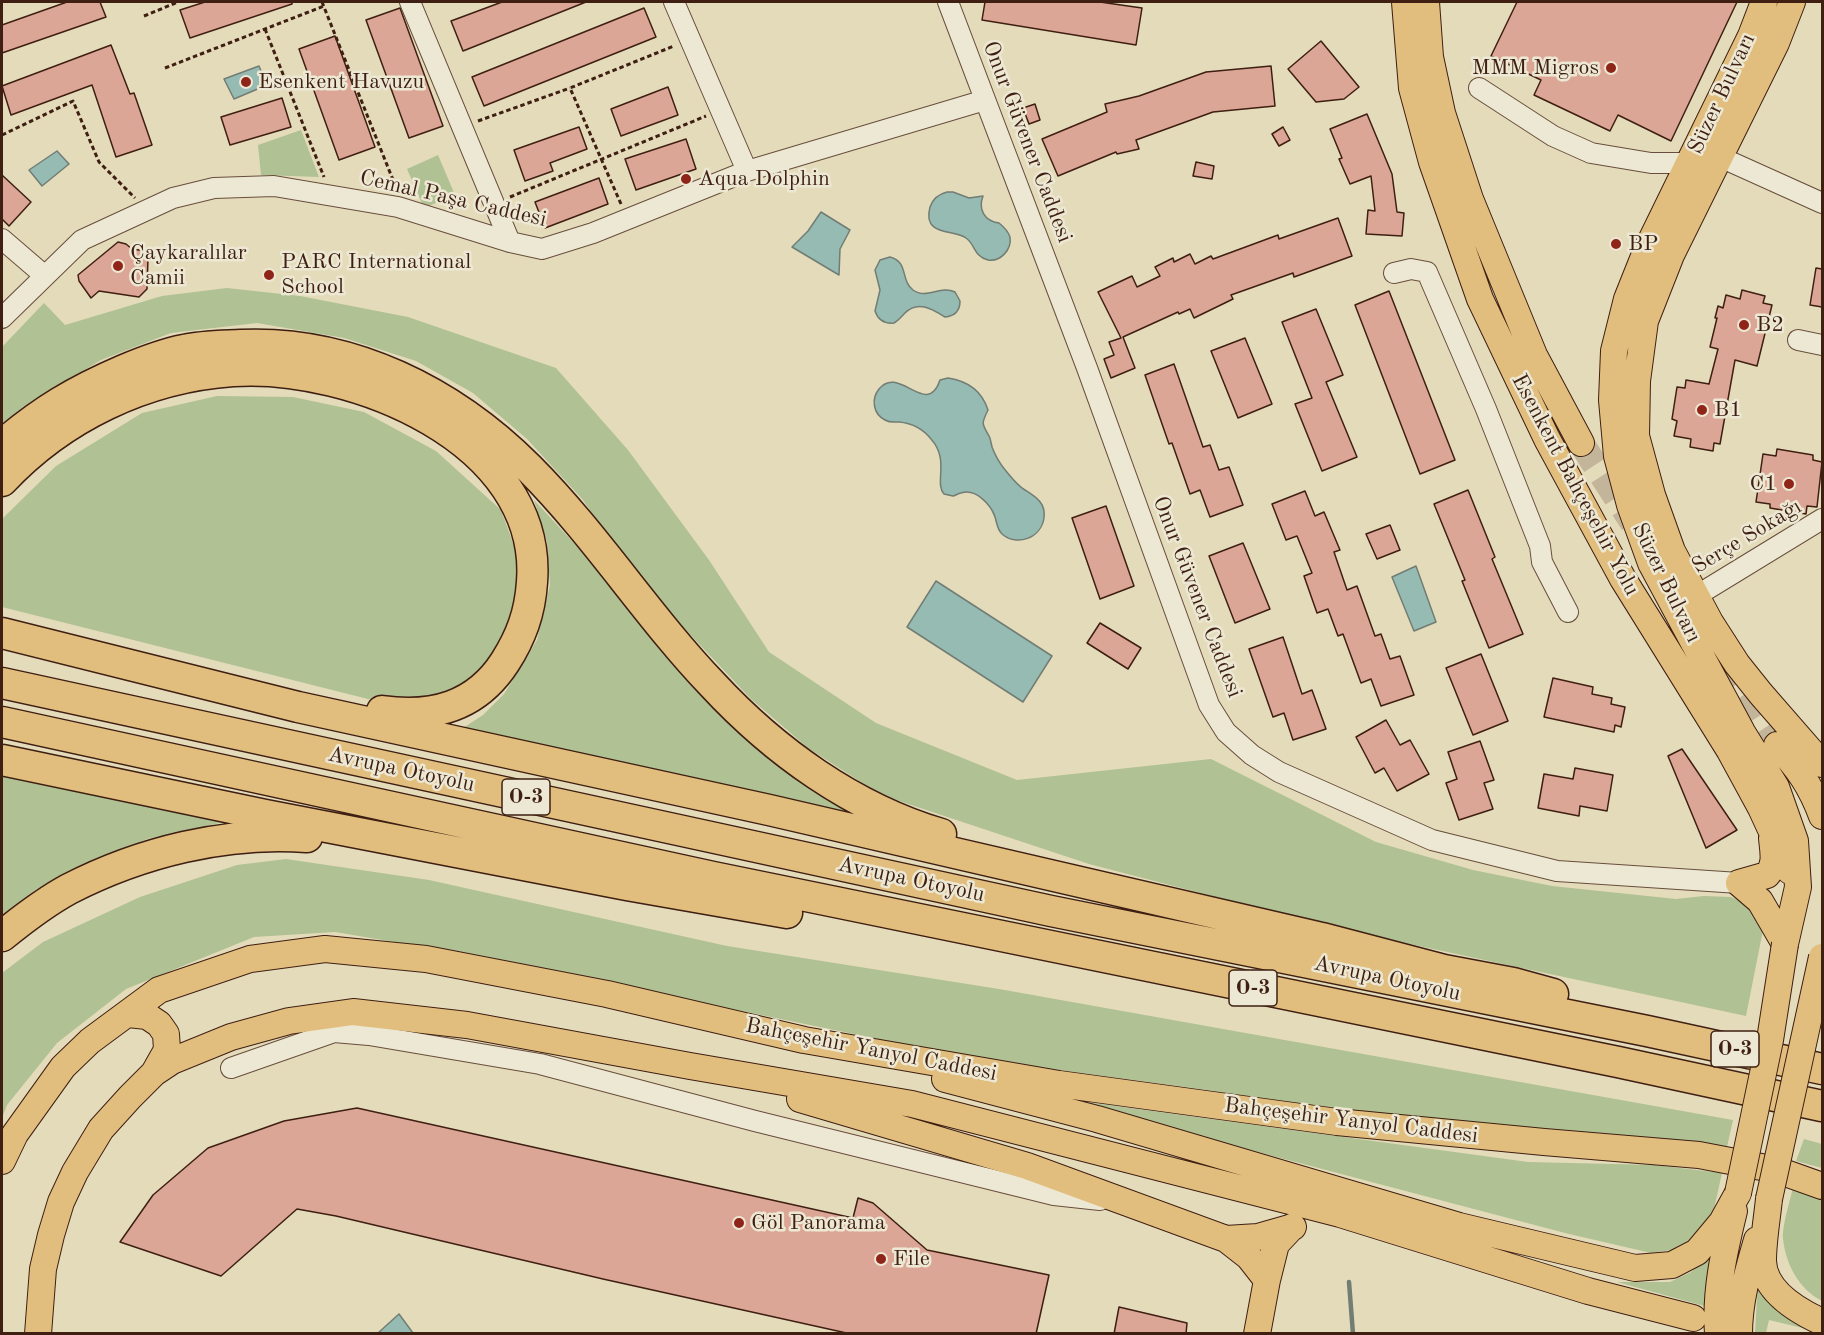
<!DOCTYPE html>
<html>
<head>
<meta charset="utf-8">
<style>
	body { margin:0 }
	#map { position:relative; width:1824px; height:1335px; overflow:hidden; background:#e4dbbb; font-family:"Old Standard TT",serif }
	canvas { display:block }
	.frame { position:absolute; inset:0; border:3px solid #3e1f12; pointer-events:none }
</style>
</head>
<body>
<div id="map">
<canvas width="1824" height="1335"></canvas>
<div class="frame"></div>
</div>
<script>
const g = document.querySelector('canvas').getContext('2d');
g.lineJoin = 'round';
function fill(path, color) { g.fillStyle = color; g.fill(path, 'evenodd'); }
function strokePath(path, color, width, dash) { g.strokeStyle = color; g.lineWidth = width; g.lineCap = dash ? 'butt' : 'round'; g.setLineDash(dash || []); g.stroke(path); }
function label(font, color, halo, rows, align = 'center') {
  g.font = font + ' "Old Standard TT",serif'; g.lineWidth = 5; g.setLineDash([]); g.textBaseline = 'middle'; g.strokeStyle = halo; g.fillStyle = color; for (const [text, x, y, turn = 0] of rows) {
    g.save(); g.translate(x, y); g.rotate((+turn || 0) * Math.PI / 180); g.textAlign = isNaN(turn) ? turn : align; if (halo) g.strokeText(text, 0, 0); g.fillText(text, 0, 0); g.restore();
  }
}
fill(new Path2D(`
	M301,130L319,177L261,175L258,145Z
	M438,155L455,195L424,208L407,169Z
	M227,288L300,296L408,317L556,368L628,450L709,560L769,652L876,723L1017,780L1211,759L1376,842L1473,870L1552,886L1676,899L1704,896L1731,897L1749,905L1763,930L1746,1016L1335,928L1089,864L881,795L808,748L751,699L632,573L583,500L527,439L473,393L416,361L344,338L257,323L171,333L101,360L34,401L2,427V347L44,303L65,325L162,296Z
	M217,396L293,397L364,412L436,451L501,510L523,571L512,617L496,654L479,676L450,694L380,702L2,607V519L56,466L142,413Z
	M534,500L622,595L861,816L460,730L483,715L504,694L537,640L550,585L547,542Z
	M2,772L238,819L147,839L89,863L35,890L2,917Z
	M286,859L429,880L727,946L999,989L1733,1120L1727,1147L1531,1128L1363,1116L1207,1090L1015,1064L912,1046L727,1008L569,979L406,944L335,932L254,937L126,989L57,1043L7,1105L2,1118V973L43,942L140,897L237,865Z
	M1049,1097L1528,1162L1655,1165L1722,1173L1714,1209L1703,1226L1688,1241L1671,1250L1651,1253L1565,1233Z
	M1804,1139L1822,1144V1168L1796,1161Z
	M1793,1187L1822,1199V1301C1799,1289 1786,1265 1783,1239C1782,1226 1790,1201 1793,1187Z
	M1716,1251L1708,1307L1617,1282H1670L1691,1272Z
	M1758,1281L1811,1330L1769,1320L1766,1333L1755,1334Z`), '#b0c193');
const water = new Path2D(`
	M259,66L267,85L234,99L224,79Z
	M57,151L69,164L42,186L29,170Z
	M947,192H953L969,198L983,196C978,209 984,221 999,223C1004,227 1008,231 1010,237C1012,250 1000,262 988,260C974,257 975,244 966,238C954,229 922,237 930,207C933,198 939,194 947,192Z
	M821,212L850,230L840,249L839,275L792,247L808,231Z
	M890,257C909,262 900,280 913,290C927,300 940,285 955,292L960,301C960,311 955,316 945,317C932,309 918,300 905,313C901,317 899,320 894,323C884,324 878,320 875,311L880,290L875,270L880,260Z
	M948,378C968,381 982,391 988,410C980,426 983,424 990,438C990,439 992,446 992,447C995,455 1000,464 1006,471C1011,477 1018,486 1025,490C1036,497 1046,503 1044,518C1041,538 1017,547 1002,534C997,529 997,523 995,517C991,505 976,488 961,493C958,493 955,496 953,496L944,494C934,483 950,460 931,439C923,429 911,423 899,422C894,422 890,423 885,420C873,414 871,399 879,389C899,364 927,419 940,380Z
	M1416,566L1436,622L1414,631L1392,577Z
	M936,581L1052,656L1023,702L907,627Z
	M399,1314L413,1333H378Z`);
fill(water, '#95bbb3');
strokePath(water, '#727d73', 1.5);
strokePath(new Path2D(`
	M1349,1282L1353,1334`), '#727d73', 4.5);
const building = new Path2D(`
	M67,2H100L106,17L2,53V25Z
	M205,2H292V4L190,38L180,10Z
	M502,2H586L463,51L451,21Z
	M985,2H1100L1142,8L1136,45L982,20Z
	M1517,2H1737L1671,141L1618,115L1610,131L1534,95L1541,80L1491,56Z
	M400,8L443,126L409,138L366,20Z
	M644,8L656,37L484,106L472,77Z
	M335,36L375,147L339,160L299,49Z
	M1321,41L1359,87L1344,99L1316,102L1288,69Z
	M111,45L130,94L134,93L152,145L116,157L92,85L11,115L2,86Z
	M1271,66L1275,106L1213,112L1136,140L1139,149L1117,154L1116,152L1058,176L1042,139L1107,112L1105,104L1139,96L1206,72Z
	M668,87L678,115L621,136L611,109Z
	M282,98L291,127L230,145L221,117Z
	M1035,104L1040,120L1029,124L1023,108Z
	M1367,114L1392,174L1397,212L1404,213L1402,236L1366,234L1368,210L1375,211L1371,176L1350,184L1339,159L1342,158L1330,129Z
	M579,127L587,149L550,163L553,171L525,181L514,150Z
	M1283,127L1290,140L1279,146L1272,134Z
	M686,139L696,169L636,190L625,159Z
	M1196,162L1214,166L1212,179L1193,176Z
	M2,175L31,202L9,226L2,219Z
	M599,178L608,204L545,228L535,202Z
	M1338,218L1352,256L1294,277L1293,273L1231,295L1233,299L1194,318L1190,309L1179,314L1178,312L1123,337L1135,368L1111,378L1104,359L1114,355L1109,342L1121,338L1098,292L1132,276L1137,287L1160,276L1155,267L1173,258L1174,262L1190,254L1195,264L1211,256L1213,259L1278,235L1279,239Z
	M118,242L126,244L132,249L146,251L148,258L147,289L139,297L99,291L91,298L79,281L78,275Z
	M1816,268L1822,269V307L1810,305Z
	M1742,290L1765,296L1763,303L1772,305L1757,366L1735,360L1720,444L1714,443L1713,451L1690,447L1691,439L1674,436L1677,421L1672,419L1677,387L1685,388L1686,380L1709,384L1718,349L1710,347L1717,318H1715L1718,306L1723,308L1726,295L1740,299Z
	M1389,291L1455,460L1420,474L1355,305Z
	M1316,309L1343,375L1326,382L1357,457L1322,471L1295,404L1312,398L1282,322Z
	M1245,338L1272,404L1238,418L1211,351Z
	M1174,364L1203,447L1210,445L1219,470L1229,467L1243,505L1210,517L1200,490L1190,494L1172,443L1169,444L1145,375Z
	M1777,449L1813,455V460L1822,462L1817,507L1807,506L1806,514L1770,508V504L1756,502L1763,454L1776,456Z
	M1468,490L1495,557L1492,559L1523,634L1489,648L1462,581L1465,580L1434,504Z
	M1305,491L1315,516L1324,512L1340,550L1334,552L1347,590L1357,586L1375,636L1381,634L1390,659L1400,656L1414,695L1381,706L1371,679L1361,683L1343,634L1338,636L1328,609L1317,613L1304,576L1312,573L1297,536L1286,540L1272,504Z
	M1106,506L1134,586L1100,599L1072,518Z
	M1390,525L1400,550L1377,559L1366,534Z
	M1243,543L1270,609L1235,623L1209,556Z
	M1100,623L1141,648L1128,669L1087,643Z
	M1283,637L1302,694L1312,690L1326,729L1293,740L1284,713L1273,717L1249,649Z
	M1481,654L1508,721L1473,735L1446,668Z
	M1553,678L1593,687L1592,694L1612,698L1611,704L1625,707L1621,727L1615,725L1614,732L1544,717Z
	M1386,720L1400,745L1410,740L1429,774L1397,791L1384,768L1375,773L1356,737Z
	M1480,741L1494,780L1484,783L1493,809L1459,820L1446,783L1457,779L1448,752Z
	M1682,749L1737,830L1706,848L1668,756Z
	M1575,768L1613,775L1607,811L1580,806L1579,816L1538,808L1544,774L1573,779Z
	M357,1108L853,1218L858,1198L873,1203L927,1250L1049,1275L1036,1334H851L603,1279L336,1216L297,1209L221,1276L120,1242L153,1195L208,1148L284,1121Z
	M1119,1307L1187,1323L1186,1334H1114Z`);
fill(building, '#dca696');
strokePath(building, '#3e1f12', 1.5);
strokePath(new Path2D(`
	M1581,443L1633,523
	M1723,662L1777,745`), '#c3b599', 26, [26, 13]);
const minor = new Path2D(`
	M410,2L510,242
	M674,2L747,171
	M948,2L1087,368L1209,705L1226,732L1252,755L1279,772L1432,840L1557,871L1739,883
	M1479,88L1553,136L1591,153L1651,163H1689L1699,167
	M1720,157L1822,203
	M2,239L45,276
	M1394,273L1411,269L1427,272L1486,409L1540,546L1542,562L1568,612
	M2,318L82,240L173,198L214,188L274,186L398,207L510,242L542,249L593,233L747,171L985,100
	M1798,340L1822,345
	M1696,596L1822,519
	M231,1068L334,1032L369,1035L540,1064L755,1121L1054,1195L1100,1200`);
const major = new Path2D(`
	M1405,2L1412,88L1432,162L1480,299L1547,439L1623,579L1730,751L1761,808L1790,871
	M1426,2L1430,57L1442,113L1470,199L1534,355L1581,443
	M1764,2L1751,36L1647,249L1627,299L1614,351L1612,400L1617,456L1630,505L1651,563L1742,732L1776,787L1795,841L1798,887L1785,944
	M1792,2L1776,43L1671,255L1645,321L1637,381L1636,436L1652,495L1672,551L1710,622L1737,664L1761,694L1822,764
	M1777,745C1798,768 1811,786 1822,816
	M1739,883L1760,901L1785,944
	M1739,883L1767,875C1777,864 1773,851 1772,838
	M128,1014L147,1016L159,1024L166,1034L167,1050L154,1073
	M945,1079L1097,1119L1459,1226L1635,1268L1672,1265L1697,1252L1722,1222L1738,1193
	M800,1099L1027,1166L1226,1239L1249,1257L1267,1280L1276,1244L1292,1227
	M2,1161L15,1134L63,1067L90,1041L159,990L250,959L325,949L426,959L607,994L804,1040L1059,1084L1337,1122L1544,1142L1699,1155L1777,1170L1822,1186
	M1769,1199C1767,1219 1763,1241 1763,1261C1764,1291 1798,1311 1822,1322
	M1226,1239L1258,1237L1293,1227
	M38,1334L43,1269L51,1235L61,1202L75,1172L101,1129L130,1097L154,1073L172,1061L231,1037L289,1021L353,1012L467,1025L690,1066L912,1104L1340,1214L1588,1291L1693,1318
	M1257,1334L1267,1280
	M1718,1334C1715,1291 1724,1252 1734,1211
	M1739,1334C1739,1301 1748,1271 1757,1240`);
const highway = new Path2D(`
	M2,445C42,411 75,391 124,370C143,362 163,354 184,350C202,346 222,346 241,345C351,340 453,392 529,468C596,535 647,616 712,684C774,751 853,808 941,834
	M2,481C62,417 145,377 233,371C351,363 543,440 532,582C530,613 521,637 505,662C476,707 432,718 382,711
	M2,633L298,707L769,810L1322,938L1444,970L1513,983L1553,994
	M2,683L1051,911L1647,1031L1822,1069
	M2,722L713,877L1618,1062L1822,1106
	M2,760L265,815L627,885L787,913
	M2,936C23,919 45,902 69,889C141,852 226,831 307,837`);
strokePath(minor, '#684e3c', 22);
strokePath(major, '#3e1f12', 28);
strokePath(highway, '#3e1f12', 33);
strokePath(new Path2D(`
	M322,2L397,190
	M144,16L178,2
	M265,29L324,177
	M165,68L324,6
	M478,121L570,88
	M2,135L73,101L99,162L135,198
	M510,197L706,116
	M621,204L570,88L674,46`), '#3e1f12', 3, [4.5, 3]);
strokePath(minor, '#ede8d3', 20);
strokePath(major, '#e2be7e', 26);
strokePath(highway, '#e2be7e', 30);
const majorBridge = new Path2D(`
	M1738,1193L1770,1040L1785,944
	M1769,1199L1822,957`);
strokePath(majorBridge, '#3e1f12', 28, []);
strokePath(majorBridge, '#e2be7e', 26);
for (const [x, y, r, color] of [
	[1611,68,6,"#8f2418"],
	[246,82,6,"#8f2418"],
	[686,179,6,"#8f2418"],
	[1616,244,6,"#8f2418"],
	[118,266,6,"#8f2418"],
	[269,275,6,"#8f2418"],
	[1744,325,6,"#8f2418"],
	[1702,410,6,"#8f2418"],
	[1789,484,6,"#8f2418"],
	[739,1223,6,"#8f2418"],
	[881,1259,6,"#8f2418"]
]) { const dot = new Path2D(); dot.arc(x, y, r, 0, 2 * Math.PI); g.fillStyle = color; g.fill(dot); strokePath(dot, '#ede8d3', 2); }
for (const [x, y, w] of [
	[526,797,48],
	[1253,988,48],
	[1735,1049,48]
]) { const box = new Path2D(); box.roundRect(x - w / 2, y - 18, w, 36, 4.5); g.fillStyle = '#ede8d3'; g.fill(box); strokePath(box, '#3e1f12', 1.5); }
label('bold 21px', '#3e1f12', null, [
	["O-3",526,797],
	["O-3",1253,988],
	["O-3",1735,1049]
]);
label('22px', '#3e1f12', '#ede8d3', [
	["MMM Migros",1599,68,"right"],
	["Esenkent Havuzu",258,82],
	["Aqua Dolphin",698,179],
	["BP",1628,244],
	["Çaykaralılar",130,253],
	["Camii",130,278],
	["PARC International",281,262],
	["School",281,287],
	["B2",1756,325],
	["B1",1714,410],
	["C1",1777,484,"right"],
	["Göl Panorama",751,1223],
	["File",893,1259]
], 'left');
label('22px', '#3e1f12', '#ede8d3', [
	["Süzer Bulvarı",1722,94,-65],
	["Onur Güvener Caddesi",1027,142,69],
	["Cemal Paşa Caddesi",453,199,13],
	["Esenkent Bahçeşehir Yolu",1575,485,62],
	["Serçe Sokağı",1747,537,-31],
	["Süzer Bulvarı",1666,583,64],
	["Onur Güvener Caddesi",1197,597,69],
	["Avrupa Otoyolu",401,770,12],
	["Avrupa Otoyolu",911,880,12],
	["Avrupa Otoyolu",1387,979,12],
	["Bahçeşehir Yanyol Caddesi",871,1050,11],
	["Bahçeşehir Yanyol Caddesi",1351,1121,7]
]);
</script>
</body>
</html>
